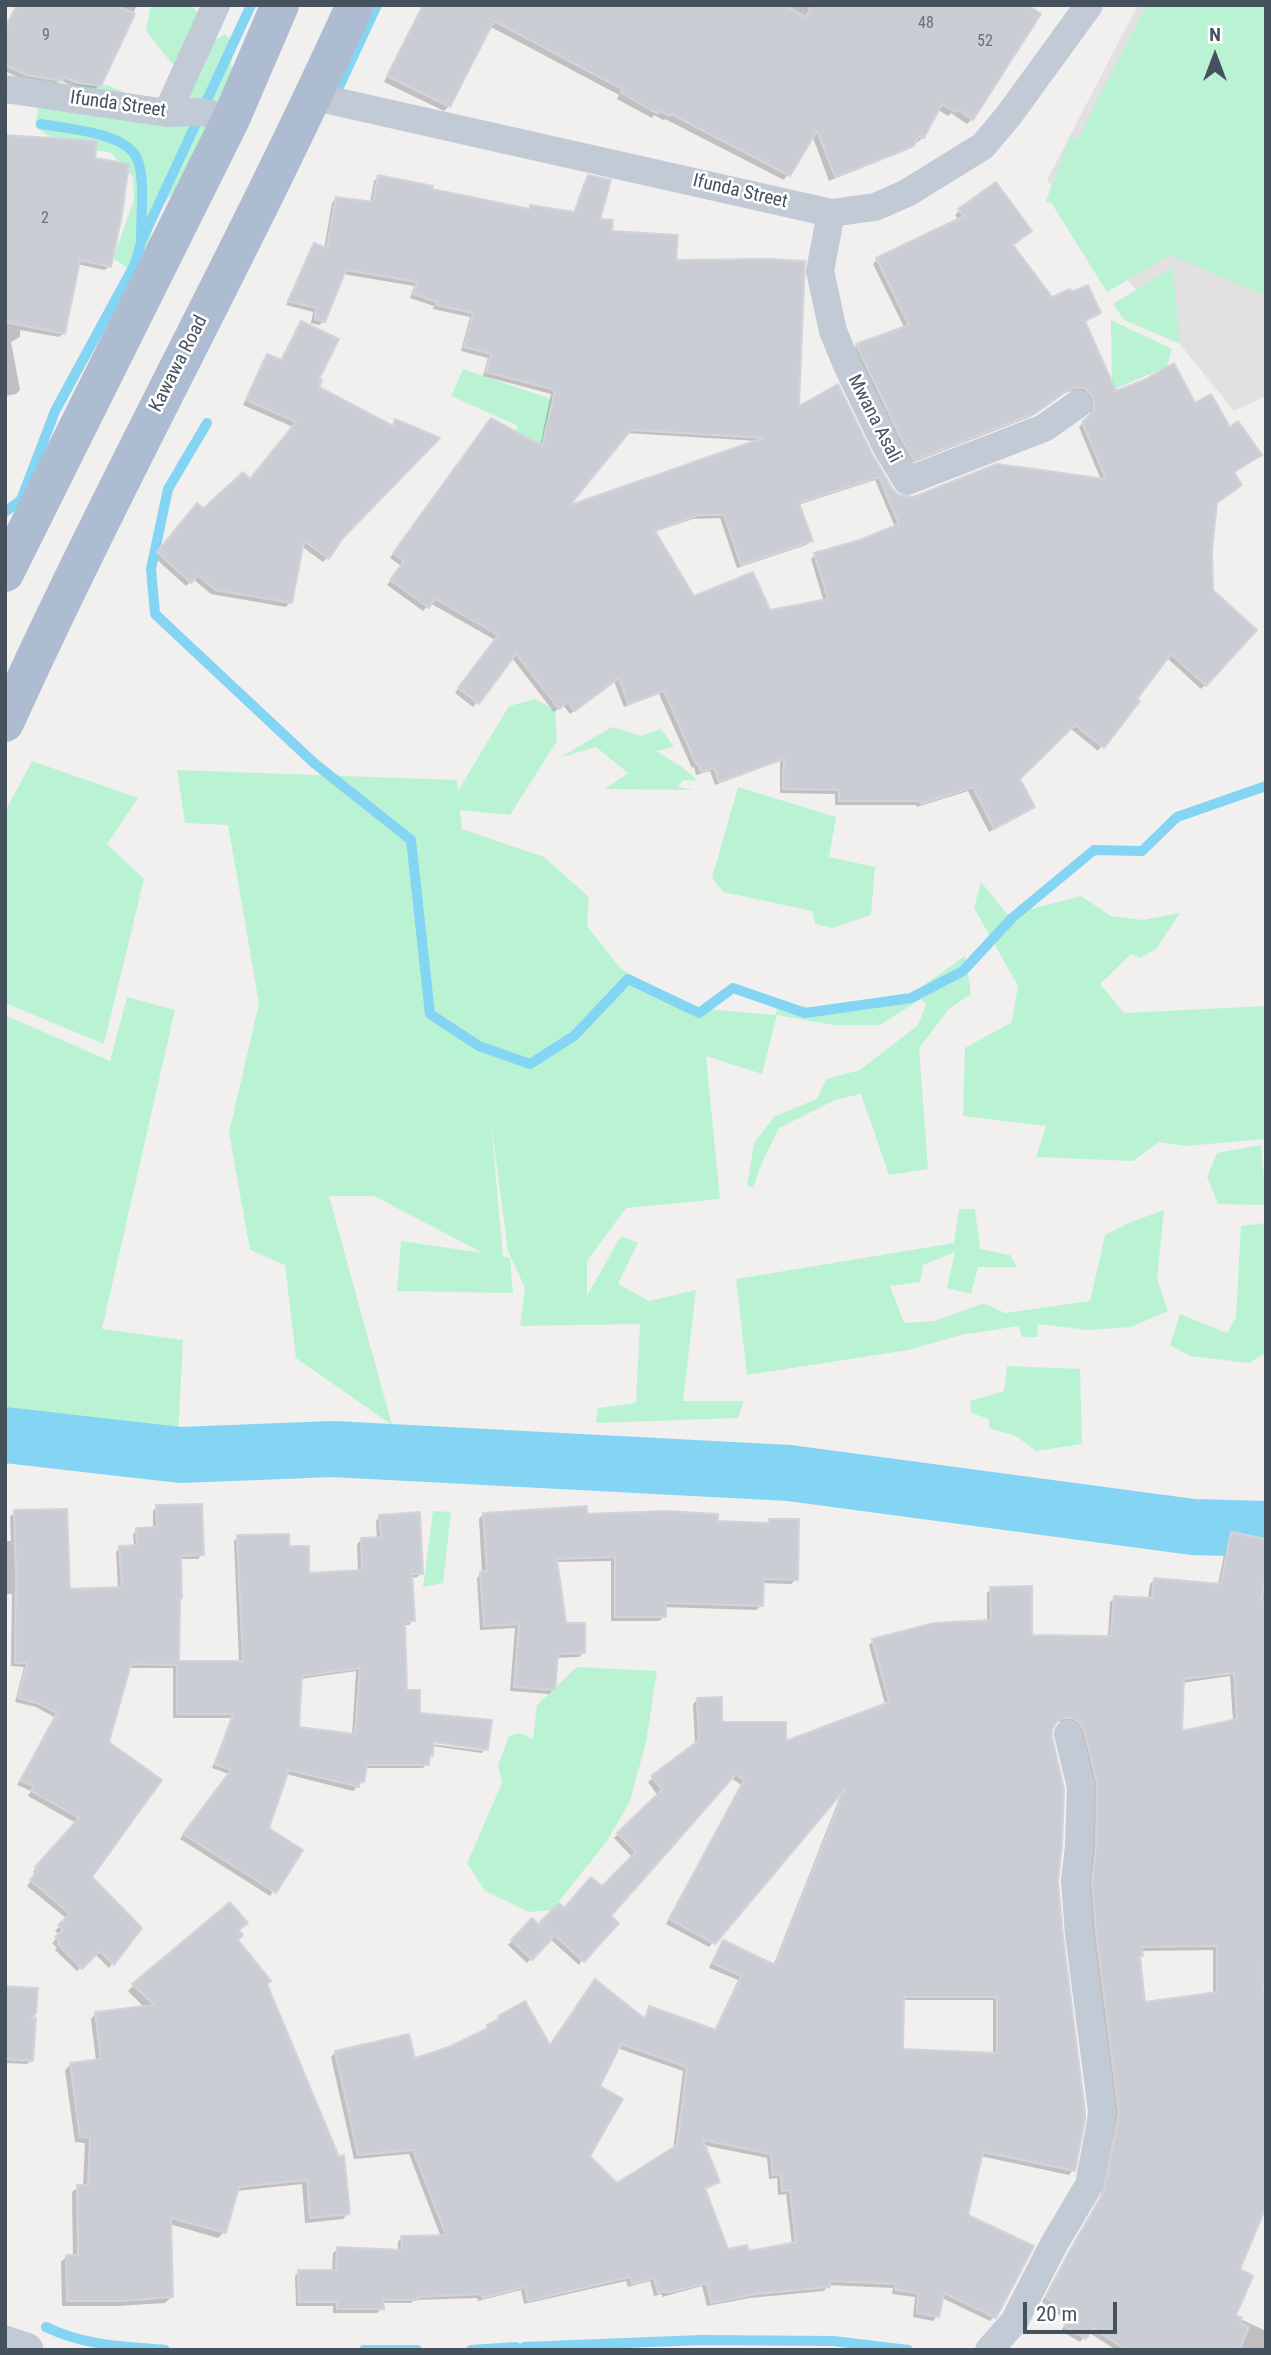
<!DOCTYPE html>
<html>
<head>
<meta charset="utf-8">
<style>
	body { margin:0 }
	#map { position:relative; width:1271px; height:2355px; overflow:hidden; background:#f2efef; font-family:"Roboto Condensed",sans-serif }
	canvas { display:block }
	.frame { position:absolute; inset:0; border:7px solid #46515e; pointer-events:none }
	.north { position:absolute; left:1180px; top:21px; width:70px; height:70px; -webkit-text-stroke:5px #fff; paint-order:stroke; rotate:0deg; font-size:19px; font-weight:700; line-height:28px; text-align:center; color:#46515e }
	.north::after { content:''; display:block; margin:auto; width:24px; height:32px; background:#46515e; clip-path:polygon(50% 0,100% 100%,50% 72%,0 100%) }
	.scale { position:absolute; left:1023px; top:2302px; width:94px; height:32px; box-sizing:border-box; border:4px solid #46515e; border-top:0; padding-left:9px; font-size:21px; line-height:24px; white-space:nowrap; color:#46515e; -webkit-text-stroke:5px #fff; paint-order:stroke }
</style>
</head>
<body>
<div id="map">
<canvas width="1271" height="2355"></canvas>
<div class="frame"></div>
<div class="north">N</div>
<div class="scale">20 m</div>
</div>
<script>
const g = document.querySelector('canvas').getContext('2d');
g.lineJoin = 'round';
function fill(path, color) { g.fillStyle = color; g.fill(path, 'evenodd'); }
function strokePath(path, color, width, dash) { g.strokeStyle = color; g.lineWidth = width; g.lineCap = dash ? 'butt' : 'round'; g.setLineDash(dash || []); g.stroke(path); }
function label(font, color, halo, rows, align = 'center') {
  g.font = font + ' "Roboto Condensed",sans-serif'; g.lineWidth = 5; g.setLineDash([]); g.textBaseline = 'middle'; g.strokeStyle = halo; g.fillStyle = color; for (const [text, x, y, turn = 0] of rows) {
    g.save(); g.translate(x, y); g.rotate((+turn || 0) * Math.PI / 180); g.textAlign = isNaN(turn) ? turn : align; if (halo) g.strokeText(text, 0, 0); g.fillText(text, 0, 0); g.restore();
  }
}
fill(new Path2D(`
	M1138,5H1266V396L1234,411L1047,180Z`), '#e3e0e1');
fill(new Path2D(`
	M151,5H190L214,29L205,46L225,34L236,47L231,62L233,81L179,187L155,213L146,262L127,268L113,258L134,200L133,177L110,152L69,148L35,127L42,84L107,85L131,95L148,111L162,96L178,71L146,31Z
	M1146,5H1266V296L1170,255L1107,292L1052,204L1046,201L1070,136L1077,141Z
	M1173,267L1180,344L1124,320L1113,304Z
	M1111,320L1172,349L1167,367L1112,390Z
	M463,369L557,401L619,436L498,470L518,426L451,396Z
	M535,699L555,710L557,741L510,815L460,810L462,829L544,857L589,897L587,926L621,969L684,1007L776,1015L777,1003L830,1010L904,999L965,956L971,994L950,1008L919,1048L928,1169L889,1175L861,1094L835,1100L779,1128L761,1165L753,1188L747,1185L754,1143L775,1116L817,1099L826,1079L860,1070L918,1025L926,1005L921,999L880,1025H833L777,1015L762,1074L706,1056L720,1199L626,1208L587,1261V1296L621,1236L638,1243L618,1284L649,1301L696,1290L683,1401H744L738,1418L596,1423L598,1408L636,1403L640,1324L520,1326L525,1288L508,1251L491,1123L503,1256L510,1258L513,1293L397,1291L401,1241L483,1253L374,1196H329L392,1425L296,1358L285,1265L250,1250L229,1133L259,1003L228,825L185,823L177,770L457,780L458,791L509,706Z
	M612,727L641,736L661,729L674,747L656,751L682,767L698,781L683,780L678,787L695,790L605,789L628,773L596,747L559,758Z
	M32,761L138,798L107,844L144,879L104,1044L5,1003V812Z
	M738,787L836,817L829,857L875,867L871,915L833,928L815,924L812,911L723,892L712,878Z
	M981,882L1008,915L1081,896L1111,916L1143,920L1180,913L1156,949L1140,958L1131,954L1100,984L1124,1013L1266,1006V1139L1185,1146L1159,1142L1133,1161L1036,1157L1046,1126L963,1116L965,1048L1012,1022L1018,986L974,908Z
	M127,997L175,1010L102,1329L183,1340L178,1436L5,1425V1015L110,1061Z
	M1261,1145L1266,1205L1218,1204L1207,1177L1217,1153Z
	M959,1209H975L980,1249L1010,1255L1017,1267H978L971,1294L947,1288L955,1252L923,1265L920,1282L890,1286L904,1323L935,1321L984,1303L1005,1313L1090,1301L1105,1235L1131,1222L1164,1210L1157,1279L1168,1311L1131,1327L1088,1330L1038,1324L1037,1337H1022L1019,1326L961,1335L908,1350L747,1375L736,1279L954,1243Z
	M1266,1223V1353L1249,1363L1190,1356L1170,1345L1180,1314L1227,1333L1236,1318L1241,1226Z
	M1007,1366L1080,1369L1082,1444L1036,1451L1016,1436L989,1428V1419L971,1413L970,1401L1004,1391Z
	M433,1511L451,1512L443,1583L423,1587Z
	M577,1667L657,1671L646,1742L630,1801L607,1841L552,1910L529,1912L485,1891L467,1863L502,1783L498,1765L509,1736L520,1733L533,1739L537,1705Z`), '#baf3d4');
fill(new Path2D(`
	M16,5H137L99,85L95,90L74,87L60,80L56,84L21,79L5,71V26Z
	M427,5H1025L972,119L967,124L951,113L948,116L937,109L923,137L918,142L914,141L907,150L829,181L812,135L784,180L665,119L663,120L654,115L652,118L617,99L619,95L489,26L449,106L444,111L384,82L416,18Z
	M5,135L93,159L109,266L105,270L77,264L64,333L59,337L20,330V337L11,342L20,390L16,394L5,396Z
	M378,177L430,191L527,211L531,207L573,214L584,182L589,177L598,220L610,232L674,262L797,409L870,455L891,491L898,497L913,498L1101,480L1079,427L1089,417L1091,407L1081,393L1072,391L1062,394L1030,417L909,464L853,350L857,345L905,329L873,264L877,260L959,220L955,215L960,210L1011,245L1051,299L1099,313L1084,322L1115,394L1195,405L1229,429L1255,459L1232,473L1216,504L1210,551L1211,591L1255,630L1201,689L1166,657L1098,751L1070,728L1018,779L1033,806L989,832L968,791L917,807L916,805H835V794L780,793V761L715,785L710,771L696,775L694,767L692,768L659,694L624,707L614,681L570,714L563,705L554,712L512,658L473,707L455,693L495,640L430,603L423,611L387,585L401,566L390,558L487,424L540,446L551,394L483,376L488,358L461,351L470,317L433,309L434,306L410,298L414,286L343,274L324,321L319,325L311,323L313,312L286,305L310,249L315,245L324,249L332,203L336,198L370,204L374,181ZM626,433L758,441L565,509ZM875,480L895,527L861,541L815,555L811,559L824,602L769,612L693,599L654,532L693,519L720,518L737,568L806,545L811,541L798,505Z
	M301,323L317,380V388L390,427L396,422L341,538L327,558L323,562L301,546L290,602L286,607L211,594L193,579L186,586L154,557L193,509L204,511L250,482L293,427L243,405L263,360L267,356L280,361L297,327Z
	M201,1505L202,1554L198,1559H179L181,1598L179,1600L177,1662H239L234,1541L238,1537L287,1536V1547H307V1574L358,1572L357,1544L361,1540L377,1539L376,1521L380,1516L418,1514L422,1573L417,1577L411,1578L413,1620L409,1625H403L405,1692H419V1715L490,1722L486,1749L426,1739L425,1743L484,1751L482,1753L432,1746V1755L423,1768H365L363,1781L353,1791L286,1774L266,1828L300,1851L270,1896L180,1839L229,1774L212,1768L231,1718H173V1668H128L107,1743L159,1780L90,1877L140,1928L109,1968L95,1954L77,1971L55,1950L57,1948L52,1943L60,1935L55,1931L67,1919L27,1886L36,1875L33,1872L76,1823L28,1796L31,1791L17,1785L54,1717L36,1707L15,1702L24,1667L11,1666L12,1594H5V1541H11L10,1517L15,1512L65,1511L68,1591L118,1589L116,1552L120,1547L134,1546L133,1534L137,1530L153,1529V1511L157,1506ZM356,1671L352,1735L298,1728L300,1679Z
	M483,1514L585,1515L766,1524L769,1521L796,1579L791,1584L762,1583L761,1606L756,1610L664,1607V1617L659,1621H611V1561L556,1562L565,1625L583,1653L579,1657L556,1658L554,1689L549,1694L510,1691L515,1628L480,1630L477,1578L482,1573L479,1519Z
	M1232,1534L1266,1541V2202L1238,2270L1234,2316L1266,2331V2350H1116L1088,2332L1080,2342L1061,2331L1067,2321L1042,2302L1065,2258L1100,2199L1115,2118L1067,1722H1057L1050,1730L1073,2170L1069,2175L980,2156L966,2216L994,2317L990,2321L942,2298L937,2316L933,2321L913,2317L915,2297L892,2294L893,2288L828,2285L824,2291L750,2298L707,2306L702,2286L662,2297V2294L654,2296L650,2281L628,2287L626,2281L524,2304L521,2290L478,2301L477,2298L414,2300L411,2303H382V2308L377,2313H333V2306H296L295,2276L299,2272H332L333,2253L338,2249L398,2251V2242L402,2237H441L409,2154L354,2159L331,2057L335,2053L407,2036L413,2060L449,2048L483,2031L499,2018L549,2047L643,2019L650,2008L714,2031L738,1980L709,1968L719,1947L723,1942L773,1966L843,1789L709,1947L666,1924L741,1785L731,1778L608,1917L579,1965L550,1939L527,1963L508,1945L532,1921L538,1926L559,1905L564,1910L602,1889L633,1858L614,1838L658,1796L648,1782L695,1745L693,1704L698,1699L724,1724L785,1744L885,1704L869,1645L873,1641L987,1622V1593L991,1589L1031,1636L1108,1637L1110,1602L1114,1598L1148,1600L1150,1584L1154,1580L1218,1585L1227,1539ZM1230,1676L1233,1721L1180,1733L1182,1683ZM1213,1950V1994L1144,2004L1139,1957L1140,1951ZM902,2000H993V2054L902,2050ZM617,2048L683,2071L673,2150L617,2186L588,2157L598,2087ZM703,2145L767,2158L769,2179L777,2178L778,2195L786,2194L792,2245L747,2253L727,2251L704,2190L713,2186L718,2181Z
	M237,1931L236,1940L265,1984L348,2213L343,2219L305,2223L302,2184L236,2191L224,2232L218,2238L169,2224L171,2297L165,2303L117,2306H62L61,2262L66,2257H73L72,2192L78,2187H83L85,2143L75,2142L65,2070L71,2064L96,2061L91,2019L96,2013L145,2008L128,1991L134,1985Z
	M5,1988L26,2021L32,2060L27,2064L5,2063Z`), '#0003');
strokePath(new Path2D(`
	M333,100L377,5
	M41,124C67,129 129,132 138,161C145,182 141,215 141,237
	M207,423L168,489L151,569L155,614L314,763L411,840L430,1014L479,1046L530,1064L574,1036L628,979L699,1013L733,988L805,1013L911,998L963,971L1012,918L1094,850L1142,851L1177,817L1266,786
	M5,512L21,500L55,411L135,264L141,242L251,5
	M46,2327C85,2346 122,2346 165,2350
	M524,2347L701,2340L833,2341L908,2350
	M364,2350H417
	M471,2350L516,2347`), '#84d4f3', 10);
strokePath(new Path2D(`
	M5,1435L180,1455L333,1449L789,1473L1193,1527L1266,1529`), '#84d4f3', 56);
const building = new Path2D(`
	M17,5H116L135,14L101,86L78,83L64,77L62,81L26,75L5,65V29Z
	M423,5H784L806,17L812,5H1028L1041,14L973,120L957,109L955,112L942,104L924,138L919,136L914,146L835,177L817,131L790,176L671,114L670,116L660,111L658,114L621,93L622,89L494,21L450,107L387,76Z
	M5,135L97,141L95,158L129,164L122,215L111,267L80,260L65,334L5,322Z
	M378,175L433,186L432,189L530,209V205L575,212L588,175L611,180L600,219L613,220L612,231L678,235L676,260L768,259L805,261L799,406L838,384L872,454L893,490L899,495L913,497L997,464L1106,479L1082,422L1093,412L1094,402L1091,394L1086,389L1077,387L1068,390L1036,413L914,460L901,438L856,344L909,325L876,258L964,216L958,209L996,182L1032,231L1013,245L1052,297L1070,289L1072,292L1088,285L1101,313L1085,321L1116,391L1144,380L1174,363L1195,403L1211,394L1230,427L1238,421L1262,455L1234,472L1242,485L1217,503L1212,551L1213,590L1257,630L1206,686L1171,654L1137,699L1140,701L1104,748L1075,725L1020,779L1035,807L994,829L973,787L921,804L920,801H839V790L783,789L784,759L719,782L714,768L701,772L698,764H696L664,691L628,704L619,678L575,711L568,702L559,709L516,654L479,704L458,688L498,635L435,599L429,608L390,580L404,561L393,553L491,418L542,446L555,390L486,372L491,354L464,347L473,313L436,305L437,302L413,294L417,282L346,270L325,322L315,319L316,308L288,301L314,243L327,248L336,197L373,202ZM631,430L763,438L570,505ZM879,477L899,524L860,540L814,553L828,599L770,610L753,572L694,596L655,531L698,515H724L741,565L813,541L799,503Z
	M301,321L339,339L319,379L322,380L319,387L393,426L395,419L440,438L342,539L329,559L304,541L292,603L215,590L198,575L191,583L157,552L197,503L204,508L243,472L250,479L296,422L246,400L267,354L282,360Z
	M202,1504L204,1555L181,1556L182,1598L180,1599L179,1661H243L237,1535L289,1534V1546H309V1573L362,1570L361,1538L381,1537L379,1515L420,1512L423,1574H412L415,1621L405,1622L407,1690H420V1713L492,1720L488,1750L434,1742L433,1756L430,1755L429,1765H367L364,1782H360L359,1787L289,1770L269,1828L303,1850L276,1893L183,1834L231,1770L215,1764L233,1714H177V1665L131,1664L109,1742L162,1780L92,1877L142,1928L114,1965L100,1951L82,1969L58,1944L60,1942L55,1937L63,1930L58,1925L70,1914L30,1880L38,1870L35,1867L79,1818L31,1791L34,1786L20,1781L57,1713L40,1704L18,1698L27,1663H15L16,1576L14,1510L67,1509L70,1589L122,1587L119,1546L137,1545L136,1528L157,1527L156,1505ZM360,1668L355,1734L299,1727L302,1676Z
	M587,1506V1514L666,1511L718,1514V1521L769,1523V1519H799L798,1580L764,1579L763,1606L666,1603V1617H615V1557L557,1559L566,1623H585V1653L558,1654L555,1690L514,1687L519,1624L484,1626L480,1572L487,1571L483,1513Z
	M1231,1532L1266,1539V1577L1261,1600L1266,1601V1929L1264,1993L1266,1992V2207L1240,2269L1253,2276L1236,2315L1242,2318L1240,2323L1249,2327L1239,2350H1126L1093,2328L1086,2339L1064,2326L1070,2316L1046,2297L1069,2252L1103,2193L1119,2113L1096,1932L1092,1881L1096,1848L1097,1783L1084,1730L1079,1722L1072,1718H1063L1056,1723L1052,1730V1737L1064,1789L1062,1846L1058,1882L1063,1936L1085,2111V2120L1075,2171L983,2152L968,2215L1034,2246L996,2318L944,2293L939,2317L917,2313L918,2293L896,2290V2284L830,2281V2287L756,2294L711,2303L707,2283L667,2293L666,2291L658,2293L654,2278L632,2284L630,2277L528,2301L525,2287L483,2298L481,2294L418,2297V2300H383L384,2309H337V2302H299L298,2270H336L337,2247L402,2250L401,2236L446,2235L413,2150L358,2155L335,2051L409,2034L415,2058L449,2047L488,2028L487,2025L499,2019L498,2016L525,2001L550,2045L595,1979L645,2019L649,2006L716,2030L741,1976L712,1963L723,1940L775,1965L845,1789L715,1944L669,1919L744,1780L736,1774L611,1916L619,1923L584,1962L540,1922L559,1903L564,1908L591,1877L602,1886L636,1852L617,1833L662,1790L651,1776L699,1740L697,1698L722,1697V1720L724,1722H786V1741L889,1702L872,1639L934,1623L991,1620L990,1587L1032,1586V1635L1111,1636L1114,1596L1152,1598L1154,1578L1221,1584ZM1234,1673L1237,1719L1182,1731L1184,1679ZM1217,1946V1992L1145,2002L1140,1956H1143L1142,1947ZM904,1997H997V2053L903,2049ZM621,2044L687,2067L677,2145L617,2183L590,2156L623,2099L600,2086ZM703,2140L771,2154L773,2175L781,2174L782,2191L790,2190L796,2242L749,2251L747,2245L728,2249L705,2188L720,2182Z
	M230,1902L248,1923L239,1930L243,1935L238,1940L271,1981L267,1984L339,2157L344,2155L350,2214L310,2218L307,2180L239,2187L226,2233L171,2218L173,2297L124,2301H67L66,2255H78L77,2185H88L90,2138L80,2137L70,2063L101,2059L95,2012L154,2005L132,1984Z
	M532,1918L553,1938L532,1960L511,1940Z
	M5,1986L38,1988L36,2013L31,2019L36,2018L33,2061L5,2059Z`);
fill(building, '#cbcdd5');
strokePath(building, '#d3d4db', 2);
strokePath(new Path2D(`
	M5,89L167,113L202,112L231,119
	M315,94L320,98L831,213L875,207L907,193L983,146L1009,115L1089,5
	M167,113L216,5
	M831,213L820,271L833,331L847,365L886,446L907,481L1044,428L1078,404
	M989,2350L1014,2322L1054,2244L1089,2185L1101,2122L1102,2111L1079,1934L1075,1881L1079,1847L1081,1787L1068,1734`), '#c1cad5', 28);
strokePath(new Path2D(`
	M5,2343L26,2350`), '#c1cad5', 35);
strokePath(new Path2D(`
	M5,573L231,119L280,5
	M5,723C115,480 245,248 355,5`), '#adbcd0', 38);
label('16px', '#67707c', null, [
	["48",926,24],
	["9",46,36],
	["52",985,42],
	["2",45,219]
]);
label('19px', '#46515e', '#fff', [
	["Ifunda Street",118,105,8],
	["Ifunda Street",740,192,13],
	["Kawawa Road",179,364,-63],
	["Mwana Asali",874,419,63]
]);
</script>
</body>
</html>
